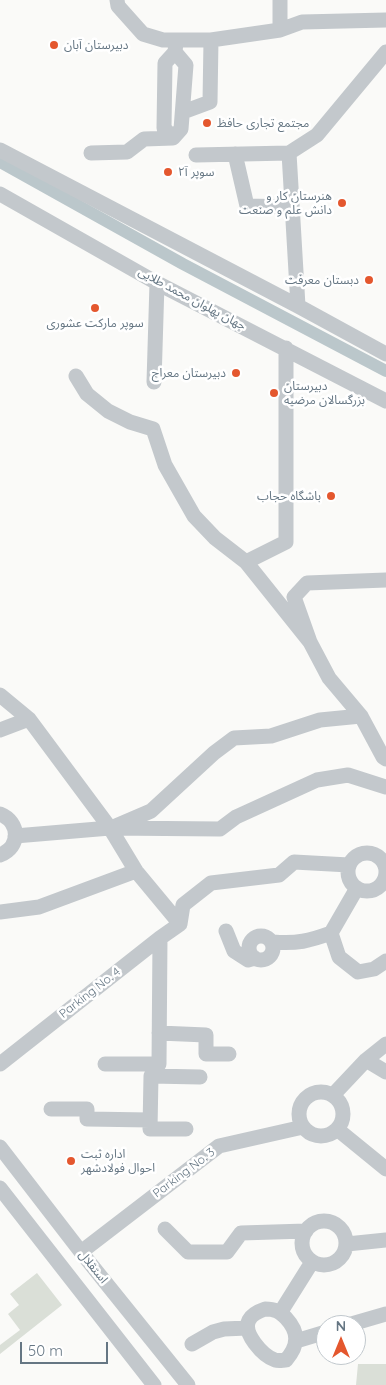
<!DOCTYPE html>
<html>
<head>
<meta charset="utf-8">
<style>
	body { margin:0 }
	#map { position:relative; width:386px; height:1385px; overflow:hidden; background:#fafaf8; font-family:Quicksand,sans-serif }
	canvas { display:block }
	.north { position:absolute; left:316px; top:1315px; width:50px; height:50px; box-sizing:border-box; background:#fff; border:1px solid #c1c8cd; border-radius:50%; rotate:0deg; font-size:14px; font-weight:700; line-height:20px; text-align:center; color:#657683 }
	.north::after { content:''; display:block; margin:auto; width:18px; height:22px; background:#e4572e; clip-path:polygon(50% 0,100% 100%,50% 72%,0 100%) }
	.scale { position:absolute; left:20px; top:1342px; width:88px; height:22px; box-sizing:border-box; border:2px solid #657683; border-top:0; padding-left:6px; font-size:15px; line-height:18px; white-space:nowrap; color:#657683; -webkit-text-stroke:4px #fff; paint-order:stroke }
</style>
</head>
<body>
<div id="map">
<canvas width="386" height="1385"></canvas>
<div class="north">N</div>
<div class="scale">50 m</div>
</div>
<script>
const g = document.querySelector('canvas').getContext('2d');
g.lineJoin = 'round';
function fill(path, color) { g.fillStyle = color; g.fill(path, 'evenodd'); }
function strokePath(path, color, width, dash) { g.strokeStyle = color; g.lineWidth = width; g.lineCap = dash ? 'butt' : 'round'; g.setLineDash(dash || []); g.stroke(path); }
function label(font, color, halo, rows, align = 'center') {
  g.font = font + ' Quicksand,"Noto Sans Arabic",sans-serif'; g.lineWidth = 5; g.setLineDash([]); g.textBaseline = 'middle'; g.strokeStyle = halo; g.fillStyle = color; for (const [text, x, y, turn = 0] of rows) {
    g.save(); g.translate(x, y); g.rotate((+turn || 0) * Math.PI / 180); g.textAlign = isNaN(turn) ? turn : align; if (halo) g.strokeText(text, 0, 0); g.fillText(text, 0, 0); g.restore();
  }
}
fill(new Path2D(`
	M37,1273L62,1305L0,1354V1345L20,1330L8,1314L19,1305L10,1294Z
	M358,1364H386V1385H356Z`), '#dadfd7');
strokePath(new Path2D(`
	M0,162L183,264L386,371`), '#bbc7cb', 12);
strokePath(new Path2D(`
	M117,0L118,6L143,34L163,40H211L280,30L302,22L386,20
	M280,0V30
	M183,112L210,102L211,40
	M173,138L164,128L165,63L175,52L176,42
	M0,150L298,306L386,354
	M91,153L127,152L144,139L173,138L181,129L186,65L175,52
	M235,154L247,206L292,207
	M196,155L289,153
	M0,194L157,283L386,401
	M298,306L289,153L317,135L386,52
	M76,376L87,394L108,411L130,422L153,429L165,465L194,516L215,538L246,562L310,642
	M154,382L157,283
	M246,562L286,542V348
	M386,580L307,583L294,597L310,642L329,678L361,716L383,757L386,759
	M0,695L29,719L110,828L136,871L180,924
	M0,730L29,719
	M0,814C20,822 21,847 0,855
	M116,826L151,811L214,753L234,738L271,736L320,720L361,716
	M15,836L110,828L220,829L236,817L317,780L348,775L386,787
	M348 872a19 19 0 1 1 38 0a19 19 0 1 1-38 0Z
	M357,888L331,933L339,957L358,972L374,969L386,961
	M0,912L39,907L136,871
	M180,924L183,905L211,883L279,875L294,862L349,865
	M226,931L234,951L248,960L255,958
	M249 948a12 12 0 1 1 24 0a12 12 0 1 1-24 0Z
	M160,938L159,1064L151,1076L150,1129H186
	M273,942C297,944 309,941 331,933
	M159,1033L206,1035V1054H229
	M366,1060L386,1072
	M0,1064L160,938L180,924
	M105,1064H159
	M151,1076L200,1077
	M299 1114a22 22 0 1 1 44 0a22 22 0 1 1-44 0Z
	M333,1095L366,1060L386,1044
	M51,1109H87V1119L150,1120
	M337,1129L386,1169
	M0,1147L81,1252L188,1385
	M0,1188L154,1385
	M302 1243a22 22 0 1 1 44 0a22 22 0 1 1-44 0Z
	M165,1229L188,1252H227L241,1233L306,1231
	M347,1244L386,1240
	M81,1252L219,1146L303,1127
	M265,1309C275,1309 279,1311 286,1318C299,1332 299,1345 286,1360C283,1360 279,1361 275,1360C263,1356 242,1333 249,1320C252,1314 259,1311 265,1309Z
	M280,1313L312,1262
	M348,1325L386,1314
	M296,1341L326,1332
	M192,1344L213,1332L224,1329L247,1328`), '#c3c8cc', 15);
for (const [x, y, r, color] of [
	[54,45,5,"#e4572e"],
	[207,123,5,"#e4572e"],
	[168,172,5,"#e4572e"],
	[342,203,5,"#e4572e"],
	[369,280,5,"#e4572e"],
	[95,308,5,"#e4572e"],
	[236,373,5,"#e4572e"],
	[274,393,5,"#e4572e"],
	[331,496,5,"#e4572e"],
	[71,1161,5,"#e4572e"]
]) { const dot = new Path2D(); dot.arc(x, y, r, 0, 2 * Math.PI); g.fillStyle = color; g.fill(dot); strokePath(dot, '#fff', 2); }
label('12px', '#657683', '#fff', [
	["دبیرستان آبان",64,45],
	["مجتمع تجاری حافظ",217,123],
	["سوپر آ۲",178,172],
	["هنرستان کار و",332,196,"right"],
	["دانش علم و صنعت",332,210,"right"],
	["دبستان معرفت",359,280,"right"],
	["سوپر مارکت عشوری",95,323,"center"],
	["دبیرستان معراج",226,373,"right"],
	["دبیرستان",284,386],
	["بزرگسالان مرضیه",284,400],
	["باشگاه حجاب",321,496,"right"],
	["اداره ثبت",81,1154],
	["احوال فولادشهر",81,1168]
], 'left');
label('12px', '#657683', '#fff', [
	["جهان پهلوان محمد طلایی",192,299,28],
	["Parking No. 4",90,993,-38],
	["Parking No. 3",184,1173,-37],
	["استقلال",93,1267,51]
]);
</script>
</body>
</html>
